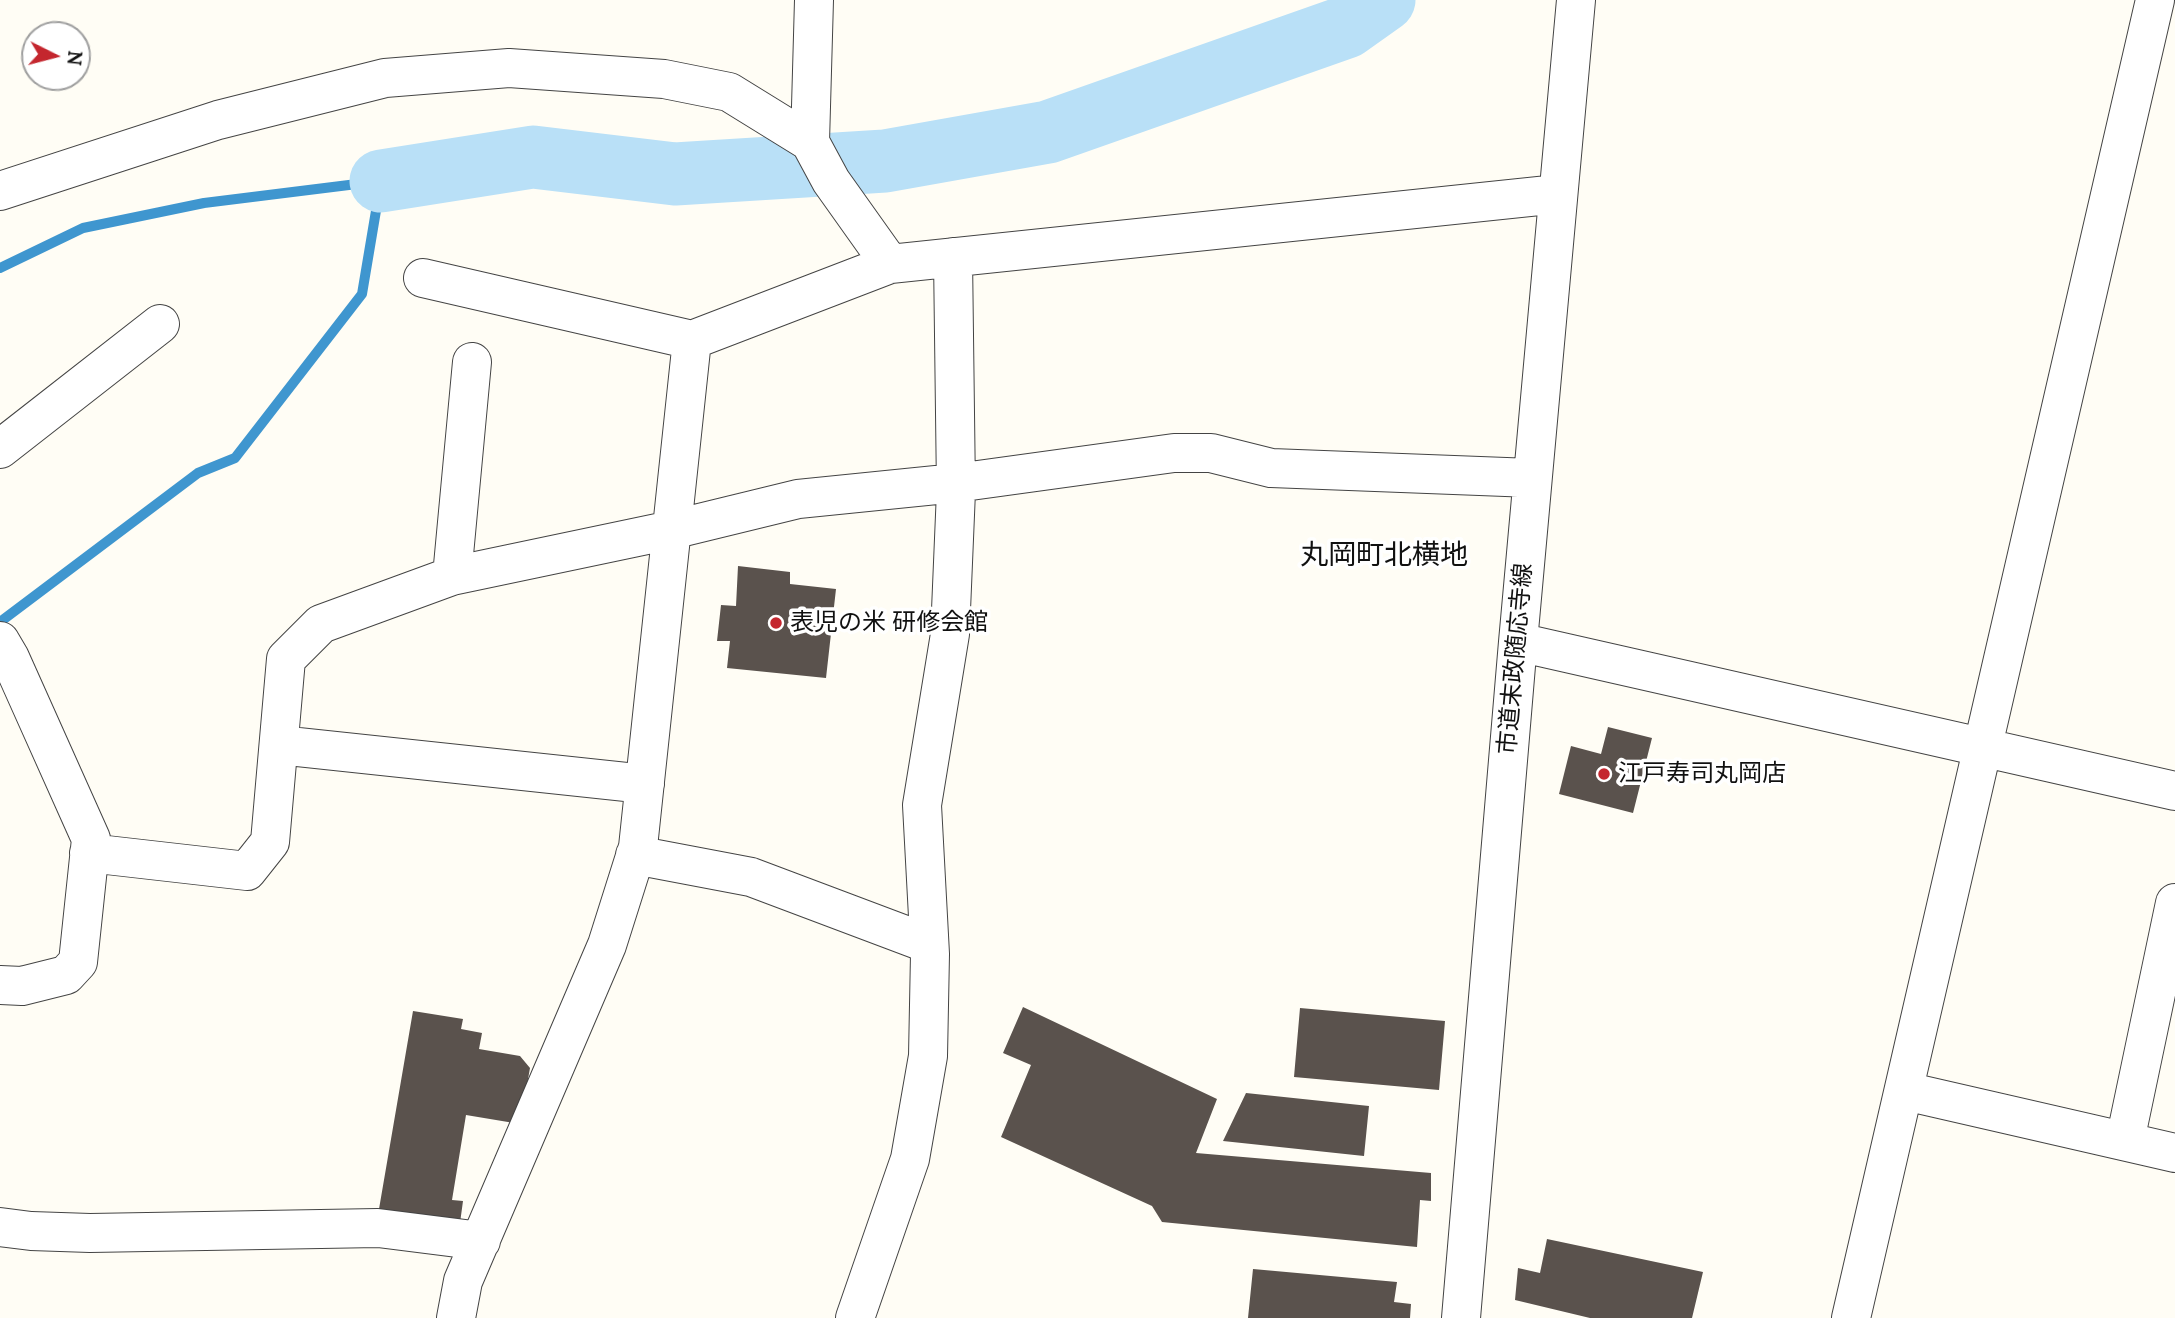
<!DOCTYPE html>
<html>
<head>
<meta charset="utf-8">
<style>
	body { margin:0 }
	#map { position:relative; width:2175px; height:1318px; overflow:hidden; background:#fffdf5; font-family:Lora,serif }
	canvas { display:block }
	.north { position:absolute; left:21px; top:21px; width:70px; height:70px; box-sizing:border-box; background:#fff; border:2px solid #a0a0a0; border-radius:50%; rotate:96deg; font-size:19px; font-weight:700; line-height:28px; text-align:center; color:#111 }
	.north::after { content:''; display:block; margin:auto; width:24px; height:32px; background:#c4262e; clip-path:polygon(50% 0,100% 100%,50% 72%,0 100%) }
</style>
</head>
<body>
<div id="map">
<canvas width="2175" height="1318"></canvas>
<div class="north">N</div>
</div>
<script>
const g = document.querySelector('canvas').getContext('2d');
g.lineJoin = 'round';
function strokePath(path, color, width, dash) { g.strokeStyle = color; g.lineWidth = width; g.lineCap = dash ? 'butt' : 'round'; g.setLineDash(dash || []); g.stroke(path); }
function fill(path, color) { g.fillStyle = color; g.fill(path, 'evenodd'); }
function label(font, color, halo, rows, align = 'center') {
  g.font = font + ' Lora,"Noto Sans JP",serif'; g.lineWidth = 7; g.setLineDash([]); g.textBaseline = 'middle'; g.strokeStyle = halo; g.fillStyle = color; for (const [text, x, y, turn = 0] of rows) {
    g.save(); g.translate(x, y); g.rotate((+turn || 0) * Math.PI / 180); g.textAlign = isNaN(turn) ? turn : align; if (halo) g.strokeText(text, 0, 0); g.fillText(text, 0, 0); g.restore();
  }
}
strokePath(new Path2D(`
	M0,268L83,228L204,203L381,181L362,294L235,458L198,473L0,622`), '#3f96cf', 10);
strokePath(new Path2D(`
	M381,181L533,157L675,174L885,161L1048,132L1346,27L1384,0`), '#b9e0f7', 63);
fill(new Path2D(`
	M738,566L790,572V584L836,589L826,678L727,668L730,641H717L721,605L736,606Z
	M1608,727L1652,738L1633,813L1559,794L1571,746L1601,754Z
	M1023,1007L1217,1099L1196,1153L1431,1173V1201L1420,1200L1417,1247L1162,1222L1152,1206L1001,1137L1031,1065L1003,1053Z
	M1300,1008L1445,1021L1439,1090L1294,1077Z
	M413,1011L463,1019L461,1029L482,1033L479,1049L520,1056L530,1068L520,1124L466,1115L452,1200L463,1201L460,1223L379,1209Z
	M1246,1093L1369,1106L1364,1156L1223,1141Z
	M1547,1239L1703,1272L1692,1318H1590L1515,1300L1518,1268L1540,1273Z
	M1253,1269L1397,1282L1394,1302L1411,1304L1410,1318H1248Z`), '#5a524d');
const minor = new Path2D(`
	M814,0L810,142L831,181L890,264L1558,194
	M0,191L218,120L385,78L509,68L664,79L729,92L810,142
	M423,278L692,340
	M0,449L160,324
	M452,576L472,362
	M0,641L10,658L91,839L78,962L66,975L22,986L0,985
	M1518,642L2175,791
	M279,745L645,784
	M89,853L247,871L270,842L286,659L321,624L452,576L671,530L798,499L956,483L1174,453H1211L1271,468L1532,478
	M635,855L751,877L929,944
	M1905,1091L2175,1153
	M2125,1141L2175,903
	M0,1227L31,1231L90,1233L378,1228L481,1241
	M456,1318L463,1281L607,945L638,847L692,340L890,264
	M855,1318L910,1159L928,1056L930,954L922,805L950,634L956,491L953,257
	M1461,1318L1518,642L1576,0
	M1851,1318L2155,0`);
strokePath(minor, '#444', 40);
strokePath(minor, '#fff', 38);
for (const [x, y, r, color] of [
	[776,623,7,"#c4262e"],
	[1604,774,7,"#c4262e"]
]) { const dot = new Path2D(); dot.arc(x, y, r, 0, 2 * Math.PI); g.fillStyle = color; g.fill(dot); strokePath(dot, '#fff', 2.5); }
label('24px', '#111', '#fff', [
	["表児の米 研修会館",790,623],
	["江戸寿司丸岡店",1618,774]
], 'left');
label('24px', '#111', '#fff', [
	["市道末政随応寺線",1516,659,-85]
]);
label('28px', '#111', '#fff', [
	["丸岡町北横地",1384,556]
]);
</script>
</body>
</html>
